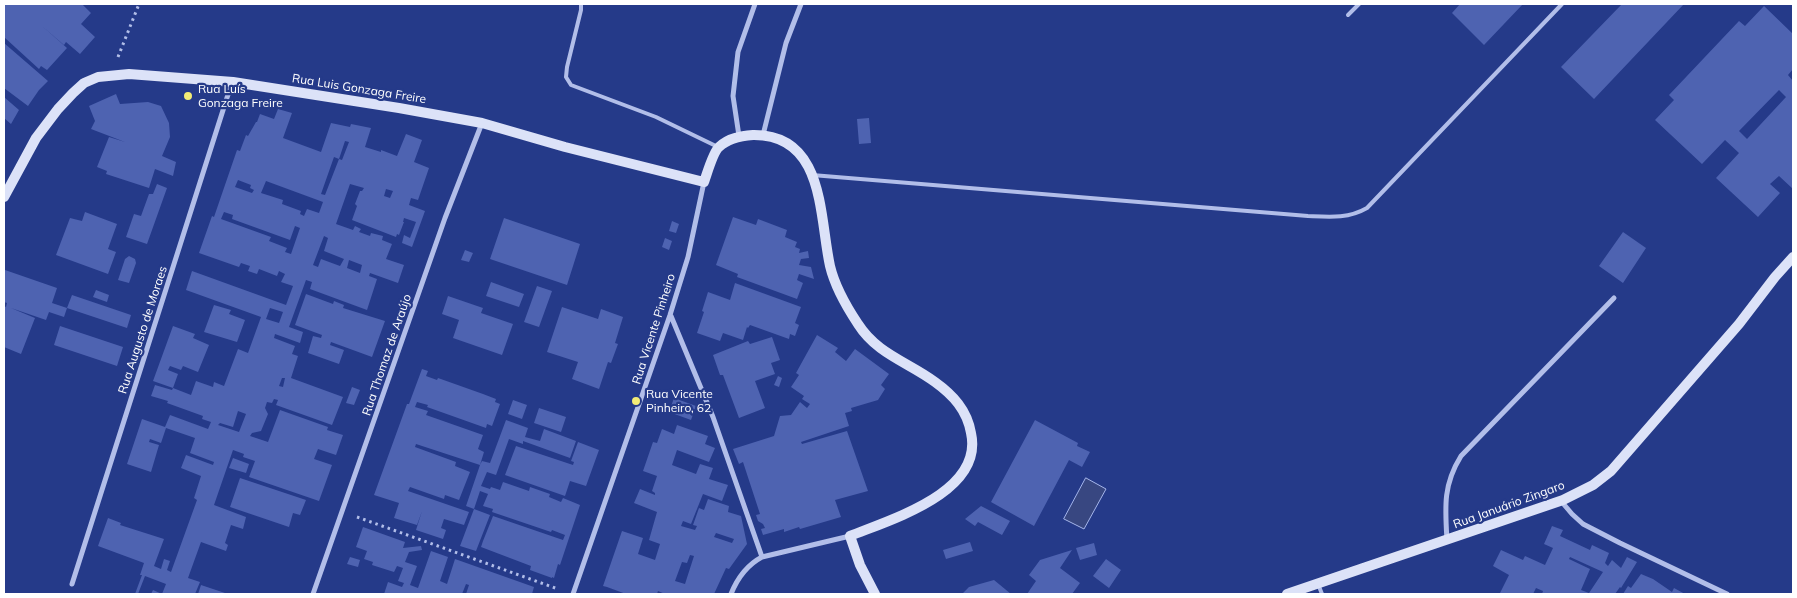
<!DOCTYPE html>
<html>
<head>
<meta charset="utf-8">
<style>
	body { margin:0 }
	#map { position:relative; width:1797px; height:598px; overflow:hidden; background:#253a89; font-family:Mulish,sans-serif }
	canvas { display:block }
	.frame { position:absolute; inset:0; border:5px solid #fff; pointer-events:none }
</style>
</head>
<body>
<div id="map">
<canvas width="1797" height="598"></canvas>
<div class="frame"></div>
</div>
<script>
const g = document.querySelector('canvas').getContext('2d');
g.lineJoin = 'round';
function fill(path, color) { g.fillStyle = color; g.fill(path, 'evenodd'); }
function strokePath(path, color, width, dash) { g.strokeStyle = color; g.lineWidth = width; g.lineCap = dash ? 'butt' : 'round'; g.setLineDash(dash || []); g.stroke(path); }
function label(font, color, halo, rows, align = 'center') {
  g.font = font + ' Mulish,sans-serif'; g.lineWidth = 4.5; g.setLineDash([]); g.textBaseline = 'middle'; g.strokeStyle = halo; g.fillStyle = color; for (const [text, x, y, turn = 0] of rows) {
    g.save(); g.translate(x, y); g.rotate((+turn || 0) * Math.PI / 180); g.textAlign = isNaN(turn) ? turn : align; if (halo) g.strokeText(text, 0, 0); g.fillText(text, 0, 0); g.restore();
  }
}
const water = new Path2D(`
	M1086,478L1106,489L1084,529L1064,519Z`);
fill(water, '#384781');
strokePath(water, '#a6b6ea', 1);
fill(new Path2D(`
	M4,4H82L91,13L81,24L95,37L80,54L66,42L64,45L42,26L67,48L47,70L41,66L39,69L4,37Z
	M1460,4H1523L1484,45L1452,13Z
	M1622,4H1684L1594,99L1561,67Z
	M1764,6L1793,34V69L1788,75L1793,81V189L1779,176L1770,184L1780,193L1758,217L1716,178L1739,153L1725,140L1702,164L1655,120L1674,100L1669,95L1739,21L1745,26ZM1779,90L1786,97L1747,139L1739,131Z
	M4,43L48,81L39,90L28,106L4,88Z
	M116,94L120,104L148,102L161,106L169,123L170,137L162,156L176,162L173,176L155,169L149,188L106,174L107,171L97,167L109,137L125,142L91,129L95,121L89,106Z
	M4,97L19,110L11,124L4,118Z
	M278,109L292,113L283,138L321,152L331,123L350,127L351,124L371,128L365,147L381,152V150L397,156L406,134L422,140L414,162L429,168L418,200L411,198L409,205L425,211L412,247L402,243L404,235L410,238L416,222L404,218L403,222H404L399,235L397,234L396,237L352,220L357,206L355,204L360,191H362L364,188L350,184L336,224L353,230L355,226L361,229L359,232L370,236L371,233L383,236L382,240L392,244L386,259L404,265L398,283L370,273L369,276L377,279L367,310L310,289L312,282L306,280L289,327L303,332L300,343L275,334L274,338L295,346L292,354L298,356L291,378L343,397L332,425L276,405L278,400L274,399L272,403L267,402L265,408L268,414L261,431L252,433L250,436L268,442L280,410L328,427L327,430L343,435L336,455L318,449L314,459L332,465L319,501L249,477L255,461L243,457L244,454L233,450L214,505L246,517L243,529L231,525L225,543L228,545L226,551L201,542L188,578L200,582L195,594H151L153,590L162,594L166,584L145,576L138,594H135L142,575H140L144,563L98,546L108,518L121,523L120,525L164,539L154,566L161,569L164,559L170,561L167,570L171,572L197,500L194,498L201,476L181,468L186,455L213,465L214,462L190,453L195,438L166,428L161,443L150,439L149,442L159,445L151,472L127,464L142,419L165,427L170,415L208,429L211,422L202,419L203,416L167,403L168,401L151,396L155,385L172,390L173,388L153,381L173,326L195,334L193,338L209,345L198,372L183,366L181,370L170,366L168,370L178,374L173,388L191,395L196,381L213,387L214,382L224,386L238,349L248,353L261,317L186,290L192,271L286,305L293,286L281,282L285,274L279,271L277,276L259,269L257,274L248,271L250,266L241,263L239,267L199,253L212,216L214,217L237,150L240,151L246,135L248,136L256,122H257L260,114L274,119ZM345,141L349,142L342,160L339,159L325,195L321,194L334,157L339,159ZM238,180L251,185L250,188L254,190L252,193L235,187ZM266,181L323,202L319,213L307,209L304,216L300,214L301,211L282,204L283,200L261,193ZM386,189L393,191L390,198L384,196ZM224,212L233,215L232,219L290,240L295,226L300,228L291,254L285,252L287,248L269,241L271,237L221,219ZM324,236L328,238L324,251L344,259L340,266L321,259L318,267L313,265ZM349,260L362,265L360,273L347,268ZM270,308L283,312L279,323L266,319ZM282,378H285L283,387L279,386ZM238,411L246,414L239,432L218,425L220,423L233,427Z
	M869,118L871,143L859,144L857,119Z
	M157,184L167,188L147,244L126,237L134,214L141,216L149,194H153Z
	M85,212L117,224L108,249L116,252L108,274L56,255L70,218L82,221Z
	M733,217L756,225L758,219L787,230L785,237L797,242L795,247L800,249L799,253L808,251L809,258L801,259L799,265L811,267L814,279L799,274L797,280L803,283L797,299L737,277L738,274L716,265Z
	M504,218L580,244L567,285L490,259Z
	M672,221L679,224L676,233L669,231Z
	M1623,232L1646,248L1623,283L1599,266Z
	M665,238L672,241L669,250L662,247Z
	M465,250L473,253L469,262L461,260Z
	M129,256L135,259L136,263L129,283L118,280L125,259Z
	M5,270L57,288L52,303L67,308L64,317L49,312L46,320L11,308L35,318L21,354L4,347V306L6,307L7,303L4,302Z
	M491,282L524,294L519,307L486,296Z
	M735,283L801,307L795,323L799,325L795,336L790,334L789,339L750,325L748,328L747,327L743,340L723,333L720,341L697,333L704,312L702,311L708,292L730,300Z
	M537,286L552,291L539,327L524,322Z
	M96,290L109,295L107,302L93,297Z
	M306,294L333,304L334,301L344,305L343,308L385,321L372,357L331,342L330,345L344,350L339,364L308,353L313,336L321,338L322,335L295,325Z
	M72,295L131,315L127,328L67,308Z
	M448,296L483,308L481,313L513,324L502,355L453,338L459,320L442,314Z
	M214,305L231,310L229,314L245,320L237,342L204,332Z
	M562,307L598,319L601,309L623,317L615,343L618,344L611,363L608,362L599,389L572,379L578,362L547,352Z
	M60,326L123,347L117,366L54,345Z
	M817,335L838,348L835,352L846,361L855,349L889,374L881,385L885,389L878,400L851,408L852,411L845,413L849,426L801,442L802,444L847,431L868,491L835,500L841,517L800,529L799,527L784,532V529L763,535L761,529L765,528L763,524L758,521L756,515L760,514L743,462L739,464L733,449L774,436L780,416L791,415L800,402L807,408L810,404L802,399L804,396L791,387L799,375L796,373Z
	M772,337L780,360L771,363L775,374L755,381L765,408L739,418L723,375H720L713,355L748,341L750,344Z
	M422,369L428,371L426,376L437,380L438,378L483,394L496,399L495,402L500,404L492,426L487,424L486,428L427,407L428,405L417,402L415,407L428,411L426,415L483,435L478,449L484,452L480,465L416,444L415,447L456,462L455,466L470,472L459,500L445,495L444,499L410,487L408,491L469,512L464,525L444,519L441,528L446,530L443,539L416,530L422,511L417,525L394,518L399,503L374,495L407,404H409Z
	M778,376L782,378L779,387L774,385Z
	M352,387L360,390L354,405L346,403Z
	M674,398L696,406L691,420L669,412Z
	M513,400L527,405L522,419L508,414Z
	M539,408L566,417L561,432L534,423Z
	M506,420L528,428L525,437L540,441L544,429L576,441L570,458L523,441V444L509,439L496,475L487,472L481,486L490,489L491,487L500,490L503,482L529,491L530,487L550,494L549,497L561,502L563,498L580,505L560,565L558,564L554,578L552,577V578L530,570L531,566L481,547L483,541L493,516L563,540L565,535L552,530L551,532L492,512L493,509L483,506L488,494L480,491L474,509L466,506L480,465L482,461L490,463Z
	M1035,420L1078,443L1077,446L1090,452L1082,467L1069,460L1034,526L991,502Z
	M677,425L708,436L705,444L715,448L709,462L677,450L672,465L696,474L700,464L713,468L709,479L728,485L722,501L703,494L691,524L683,521L681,526L695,530L697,526L693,525L699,508L704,510L708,499L729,506L728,512L741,516L747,544L729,569L726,568L714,594H665L658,591L657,594H626L607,587L603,586L622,531L643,538L638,554L655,560L660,544L649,540L657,512L634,503L640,489L655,495V493L652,491L657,476L643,471L653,442L657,443L662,429L674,434ZM716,533L734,539L732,543L714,537ZM690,555L694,556L685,584L675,581L682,562L687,563Z
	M578,442L599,450L586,486L570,481L565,496L505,475L516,446L573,465L574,462L571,461Z
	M233,458L249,464L246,473L229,468Z
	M240,478L306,500L300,515L293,513L289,527L230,507Z
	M981,506L1010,521L1002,535L978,522L975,526L965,519Z
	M474,509L490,515L476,551L460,546Z
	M1552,526L1563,530L1560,536L1590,550L1592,545L1609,553L1605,563L1608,566L1612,560L1621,568L1627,557L1637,562L1621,588L1620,587L1615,594H1542L1543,591L1536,588L1533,594L1500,593L1509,575L1493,566L1501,550L1523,560L1525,556L1545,565L1553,548L1544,544ZM1570,557L1603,572L1589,593L1581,590L1590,569L1569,559Z
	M363,527L405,542L403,548L421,546L422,550L409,552L405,562L417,566L410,585L418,588L431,551L448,557L440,581L447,584L455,559L534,587L532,594H466L469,585L466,584L462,594H384L388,582L402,587L404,583L398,581L403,568L397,566L394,572L372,565L373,562L364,559L367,551L356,547Z
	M970,542L973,551L946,559L943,550Z
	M1094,543L1097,555L1080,560L1076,548Z
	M1072,550L1060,568L1080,583L1072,594H1027L1036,581L1029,575L1040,560Z
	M350,557L360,560L358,567L347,564Z
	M1106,559L1121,570L1109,588L1093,576Z
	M1641,574L1653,579L1672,592L1674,588L1685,594H1623L1628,586L1631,588Z
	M994,580L1011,594H962L969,587Z
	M201,585L228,594H198Z`), '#4e63b1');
strokePath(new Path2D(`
	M118,57L139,4
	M357,517L558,589`), '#b2bee9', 3, [2.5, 4]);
strokePath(new Path2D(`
	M581,4V10L567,67L566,77L571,85L656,117L718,147
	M1348,15L1359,4
	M812,175L1308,216C1329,217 1348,219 1367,208L1562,4
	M1318,584L1322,594`), '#b2bee9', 4);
strokePath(new Path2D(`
	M763,135L786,43L801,4
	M739,136L733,96L738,52L755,4
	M671,316L713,417L762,557
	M1561,501L1572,514L1583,524L1620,543L1727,594
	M1447,540C1445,507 1443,485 1461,456L1614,298
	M72,584L232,82
	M313,594L445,218L482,123
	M573,594L670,315L688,257L704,182
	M731,594C737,579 747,565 762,557L850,536`), '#b2bee9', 5);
strokePath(new Path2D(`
	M4,197L36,138L58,109L73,93L84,83L98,77L129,74L233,82L399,108L482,123L565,147L704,182C707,174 713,152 719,147C728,138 741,136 753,135C825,134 819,216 830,266C835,287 846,306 858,324C877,354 908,362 935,382C953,395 967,410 971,433C984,492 892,519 850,536L860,565L875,594
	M1287,594L1563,500L1593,485L1611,471L1739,324L1775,277L1793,257`), '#dce2f8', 10);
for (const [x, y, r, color] of [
	[188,96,5,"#f3ec76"],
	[636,401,5,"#f3ec76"]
]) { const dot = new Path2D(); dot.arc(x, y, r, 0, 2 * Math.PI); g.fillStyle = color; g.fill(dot); strokePath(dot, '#253a89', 2); }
label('12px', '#fff', '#253a89', [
	["Rua Luís",198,89],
	["Gonzaga Freire",198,103],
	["Rua Vicente",646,394],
	["Pinheiro, 62",646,408]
], 'left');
label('12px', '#fff', '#253a89', [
	["Rua Luis Gonzaga Freire",359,89,9],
	["Rua Vicente Pinheiro",654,329,-72],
	["Rua Augusto de Moraes",143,330,-72],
	["Rua Thomaz de Araújo",387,355,-71],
	["Rua Januário Zingaro",1509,505,-20]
]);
</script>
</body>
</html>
